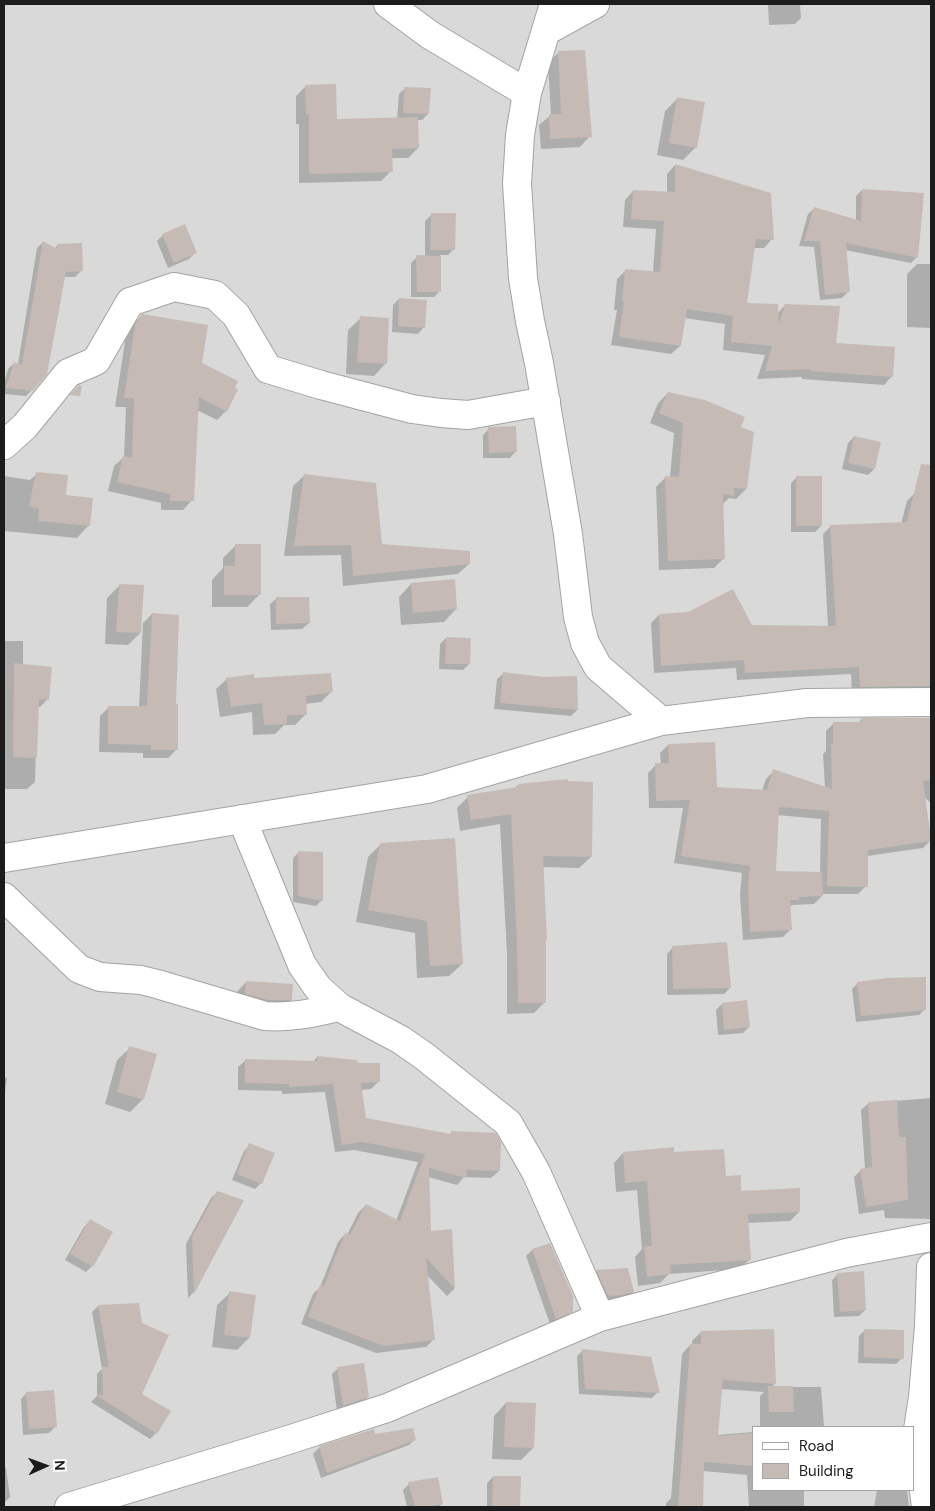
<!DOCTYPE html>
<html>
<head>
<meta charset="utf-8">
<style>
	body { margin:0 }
	#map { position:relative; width:935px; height:1511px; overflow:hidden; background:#eee9e1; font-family:"DM Sans",sans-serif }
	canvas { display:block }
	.frame { position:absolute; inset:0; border:5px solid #1c1c1c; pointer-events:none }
	.legend { position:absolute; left:752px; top:1426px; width:162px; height:65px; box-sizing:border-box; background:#fff; border:1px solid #a4a4a4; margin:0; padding:6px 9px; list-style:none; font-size:15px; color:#1c1c1c }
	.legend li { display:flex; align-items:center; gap:10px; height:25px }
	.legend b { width:25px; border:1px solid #a4a4a4 }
	.north { position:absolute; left:20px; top:1441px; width:50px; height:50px; -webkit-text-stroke:4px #fff; paint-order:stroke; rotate:88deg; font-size:14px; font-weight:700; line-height:20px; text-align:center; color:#1c1c1c }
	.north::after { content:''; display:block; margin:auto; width:18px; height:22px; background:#1c1c1c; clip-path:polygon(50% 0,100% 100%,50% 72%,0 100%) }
</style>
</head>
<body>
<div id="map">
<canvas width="935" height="1511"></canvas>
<div class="frame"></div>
<ul class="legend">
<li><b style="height:6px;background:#fff"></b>Road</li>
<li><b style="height:14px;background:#c5bbb4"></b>Building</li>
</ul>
<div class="north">N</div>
</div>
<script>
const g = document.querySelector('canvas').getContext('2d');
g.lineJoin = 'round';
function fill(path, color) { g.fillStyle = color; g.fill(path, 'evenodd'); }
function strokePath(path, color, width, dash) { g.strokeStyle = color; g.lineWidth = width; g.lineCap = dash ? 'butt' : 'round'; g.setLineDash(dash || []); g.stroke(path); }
fill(new Path2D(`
	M4,4H931V1507H4ZM754,1427H914V1490H754Z`), '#dad9d9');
fill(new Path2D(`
	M768,4H800L801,18L795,24L769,25Z
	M558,53L590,136L580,147L541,149L539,125L551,115L548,63Z
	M306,86L336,120L397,119L399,94L405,88L428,114L422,120H417L418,148L408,158H391V171L381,181L299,183V124H296V96Z
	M677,99L696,147L683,160L657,155L665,111Z
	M675,165L772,239L764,248H754L745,304L777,314L785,305L834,345L892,376L884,385L802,379V377L757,379L765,355L723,350L725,324L684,318L680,346L671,354L611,345L617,310H614L617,279L626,270L653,272L656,229L623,227L625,200L633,191L667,193V174Z
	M862,190L917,257L911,263L845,250L848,292L842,298L820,300L814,247L799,246L808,214L815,208L856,221V196Z
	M431,215L454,249L448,255H440V291L434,297H411V263L417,257H425V221Z
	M163,235L195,253L189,259L168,268L157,241Z
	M43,242L54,249L58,245L81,271L75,277H64L32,390L26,396L4,394V383L8,369L14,363L18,364L37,248Z
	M917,264H931V328L907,327V274Z
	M399,299L424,327L418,334L392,332L393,305Z
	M141,316L201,363L226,411L217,420L197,410L192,500L183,510H161V503L108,491L114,466L124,457L126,407H115L126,335L132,326Z
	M361,318L386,363L374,376L346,374L348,330Z
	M668,393L739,428L746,489L736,499L729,498L722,505L724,558L714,568L659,570L656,487L666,477H670L674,433L650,423L658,403Z
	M489,429L516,451L510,458H483V435Z
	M854,437L874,469L868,475L842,469L848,443Z
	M37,474L65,497L89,525L77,538L4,531V476L30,480Z
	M304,476L380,546L469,564L458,574L343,586L341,555L284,556L293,486Z
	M797,477L821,526L815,532H791V483Z
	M915,493L931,497V523L927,542H931V697L852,694L851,674L737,680L736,668L654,673L651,623L659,615L751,626L828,627L823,534L831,526L901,524L907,501Z
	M236,545L259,595L247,607H212V580L223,568V558Z
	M411,584L456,609L444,622L401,625L399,597Z
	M120,585L140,633L128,645L105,644L107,598Z
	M277,598L309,623L302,629L271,630L270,604Z
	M152,614L175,706L177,749L168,758H143V753L99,752L100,716L108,708L139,707L143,623Z
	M446,638L469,664L463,670L439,669L440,644Z
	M4,641H23V665L48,699L40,707H37L35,782L27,789H4Z
	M504,673L543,677H576L577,710L571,716L494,709L497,679Z
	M227,679L332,691L321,702L305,704L306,714L295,725H284L275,734L253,735L252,712L220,717L216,689Z
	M862,719H931V803L925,798L931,840L923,848L867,856L866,886L858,894H822V896L814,904L792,905L789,907L791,929L783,937L743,940L740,894L742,873L674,863L683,808H649L648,773L656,765L661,764L660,753L668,745L715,788L762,791L766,779L774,771L825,788L823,754L826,751V731L834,723H858ZM777,815L821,819L820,873L774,872Z
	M518,785L591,857L579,868L542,867L545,1002L534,1013L507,1014V954L500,824L460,831L457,808L468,797L514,789Z
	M381,844L462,964L449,976L417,978L415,933L356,922L368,857Z
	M299,852L322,900L316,906L293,902V858Z
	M673,947L730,988L724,994L667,995V954Z
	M246,982L291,1000L278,1012L234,995Z
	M858,983L925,1009L919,1015L856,1022L852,989Z
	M722,1004L749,1027L743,1033L718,1035L716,1010Z
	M130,1048L143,1099L130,1112L105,1104L117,1060Z
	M317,1057L356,1064L379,1081L371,1089L360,1090L365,1119L449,1135L452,1133L499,1171L491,1178L464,1177L457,1185L428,1177L430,1232L451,1230L454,1289L447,1296L426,1274L434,1339L426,1347L376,1353L301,1324L313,1294L320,1287L338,1242L345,1234L347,1235L358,1213L366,1205L396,1221L418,1162L354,1150L335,1152L325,1092L282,1094V1091L238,1090V1067L246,1060L313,1062Z
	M4,1077L7,1078L4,1100Z
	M931,1098V1219L885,1218L884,1210L859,1214L854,1177L861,1170L865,1169L861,1110L869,1103Z
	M250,1145L261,1183L255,1189L232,1180L244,1151Z
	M623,1153H673L724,1177L740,1192L799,1212L790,1221L747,1223L750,1259L740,1269L669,1274L660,1283L638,1286L635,1257L642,1249L637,1190L616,1192L614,1163Z
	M217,1192L242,1201L193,1293L188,1298L186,1244L211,1198Z
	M90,1221L92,1266L86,1272L65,1260L84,1227Z
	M532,1250L571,1311L565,1317L550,1324L526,1256Z
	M597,1271L633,1292L627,1298L615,1301H602L591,1277Z
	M838,1274L865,1310L859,1316L834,1317L832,1280Z
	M230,1293L249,1338L237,1350L212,1347L217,1305Z
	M98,1306L140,1394L156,1433L150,1439L91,1402L97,1396V1374L102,1369L92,1312Z
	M865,1330L902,1358L896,1364L858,1363L859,1336Z
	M701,1332L775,1384L771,1387H821L824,1427H760V1396L764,1392L721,1389L716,1435L754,1432V1490H804V1507H749L747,1475L703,1471L702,1507H619H666V1503L671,1498L682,1354L690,1345H692V1341Z
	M583,1350L658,1392L652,1398L579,1394L577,1356Z
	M338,1368L368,1397L362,1403L337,1411L332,1374Z
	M27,1393L55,1427L49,1433L23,1435L21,1399Z
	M506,1403L533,1448L521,1460L492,1459L494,1416Z
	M373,1430L374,1436L415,1439L409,1445L321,1478L313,1454L319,1448Z
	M4,1468H6L10,1497L4,1503Z
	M493,1477H519V1507H487V1483Z
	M409,1484L442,1504L438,1507H407L403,1490Z
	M877,1490H907L909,1507H874Z`), '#0003');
fill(new Path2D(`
	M585,50L592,137L550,139L549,114H561L558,51Z
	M336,84L337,119L418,117L419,148L392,149L393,172L309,174V114H306L305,85Z
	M404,87L431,88L429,114L403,113Z
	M677,97L705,102L697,148L669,143Z
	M675,164L771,193L774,240L756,239L747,303L778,304L779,324L785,304L840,306L836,343L895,347L893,377L810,371V369L765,371L772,346L731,342L733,316L687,309L681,346L619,337L624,302L622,301L625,269L660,272L664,221L631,219L633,190L675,192Z
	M862,189L924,193L918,258L846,243L850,292L825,295L820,241H804L814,207L861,221Z
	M431,213H456L455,250H430Z
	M185,224L197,253L174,263L162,234Z
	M43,241L57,249V244L82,243L83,271L66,272L47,374L33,391L6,388L14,362L22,365Z
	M416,255L441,256V292H417Z
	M399,298L427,300L425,328L398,326Z
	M142,314L208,325L202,363L238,381L235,388L238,389L227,412L199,397L194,501H170V494L117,482L123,456L132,458L134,398H124L135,325Z
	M360,316L389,318L387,364L357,362Z
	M79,385L82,386L80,396L70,395Z
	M668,392L705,400L745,417L741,427L754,432L747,489L734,488V496L723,494L725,559L668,561L665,476L679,477L683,423L659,413Z
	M516,426L517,452L489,453L488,427Z
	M854,436L881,442L875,469L848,463Z
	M921,464L931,465V686L860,687L859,667L745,673L744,660L661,666L659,614L688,612L733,589L752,625L836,626L830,525L907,522Z
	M36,472L68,475L66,495L93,498L90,526L38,521L39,509L29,506Z
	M304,474L376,483L382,544L470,551V564L353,576L351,545L294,546Z
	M796,476H822V526H796Z
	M235,544H261V595H224V566H235Z
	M455,579L457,609L413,613L411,583Z
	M119,584L144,585L141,633L116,632Z
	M276,597H309L310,623L276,624Z
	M152,613L179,615L176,704H178V750H151V745L108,744V706H147Z
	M446,637L471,638L470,664H445Z
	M14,663L52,667L49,700L39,699L37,758L13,757Z
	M503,672L543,677L577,676L578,710L500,703Z
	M331,673L333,692L306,696L307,715H287V724L264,725L262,703L231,707L226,678L254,674V678Z
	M861,718H931V780L923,781L931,841L868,850V887L827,886L829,811L779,807L776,871L822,872L823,896L799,897V900H790L792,930L750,932L748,886L750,866L681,856L690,800L656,801L655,763H669L668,744L715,742L717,787L767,790L773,769L832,789L831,744H833V722H862Z
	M568,779V781L593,782L592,857L543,856L547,940H546V1003H518L517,943L511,814L471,820L467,795L518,787V784Z
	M455,838L463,964L430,966L427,921L368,910L380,843Z
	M298,851L323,852V901L298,896Z
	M727,942L731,988L673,989L672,946Z
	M926,977V1010L861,1016L857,982L887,978Z
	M246,981L293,984L292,1000H268L245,994Z
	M747,1000L750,1027L724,1030L722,1003Z
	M129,1046L157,1054L144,1100L117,1092Z
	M317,1056L357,1060L358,1063H380V1082L361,1083L366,1118L451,1134V1131L496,1133L501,1142L500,1171L467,1170L466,1178L429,1168L431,1231L452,1229L455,1289L426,1258L435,1340L384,1346L308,1317L320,1285L324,1286L345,1233L350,1235L366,1204L400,1221L425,1154L362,1142L342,1145L333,1084L289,1087V1084L245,1083V1059L317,1061Z
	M897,1100L899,1137H906L908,1200L866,1207L860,1169L872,1167L868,1102Z
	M249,1143L275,1153L262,1184L237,1174Z
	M674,1147V1152L724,1149L726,1176L741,1175V1191L800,1188V1212L748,1214L751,1260L670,1265L671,1274L647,1277L644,1246H652L647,1181L625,1183L623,1152Z
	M217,1191L244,1200L194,1294L192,1237Z
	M90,1219L113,1232L93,1267L70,1254Z
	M550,1243L574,1298H573V1312L556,1319L532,1249Z
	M628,1268L634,1292L622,1295L608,1296L596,1270Z
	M864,1271L866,1310L840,1312L837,1273Z
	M229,1291L256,1295L250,1338L224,1335Z
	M139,1303L142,1323L169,1335L142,1394L171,1411L157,1434L96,1395H103L102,1367H109L98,1305Z
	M774,1329L776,1384L723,1380L718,1436L754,1433V1466L704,1462L703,1507H678L690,1344H701V1331Z
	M864,1329L904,1330V1359L864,1357Z
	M582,1349L651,1357L660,1393L585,1389Z
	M364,1363L369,1397L343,1406L337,1367Z
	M768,1386H793L794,1412H769Z
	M54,1390L57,1427L29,1429L26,1392Z
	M506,1402L536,1403L534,1448L504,1447Z
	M413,1428L416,1440L327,1473L319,1446L374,1429L375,1434Z
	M493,1476H521L520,1507H492Z
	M438,1477L443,1504L426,1507H415L408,1482Z`), '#c5bbb4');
const minor = new Path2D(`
	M388,4L430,35L527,93
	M554,4L527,93L520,135L517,183L523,278L530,321L539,363L568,534L578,617L585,643L598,667L661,721
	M546,31L595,4
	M4,445L25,426L68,373L96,361L130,302L174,287L215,295L236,315L268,369L321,385L412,409L441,413L468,415L546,401
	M242,819L302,965L318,988L339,1007L401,1040L424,1056L508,1123L536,1172L600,1317
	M4,858L427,789L661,721L807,703L931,702
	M4,897L79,969L100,977L141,980L157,984L265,1016C291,1018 314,1013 339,1007
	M69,1507L285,1441L387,1408L600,1317L846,1253L931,1237
	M926,1507L917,1436L923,1397L929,1326L931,1267`);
strokePath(minor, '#a3a3a3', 30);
strokePath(minor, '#fff', 28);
</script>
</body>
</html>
